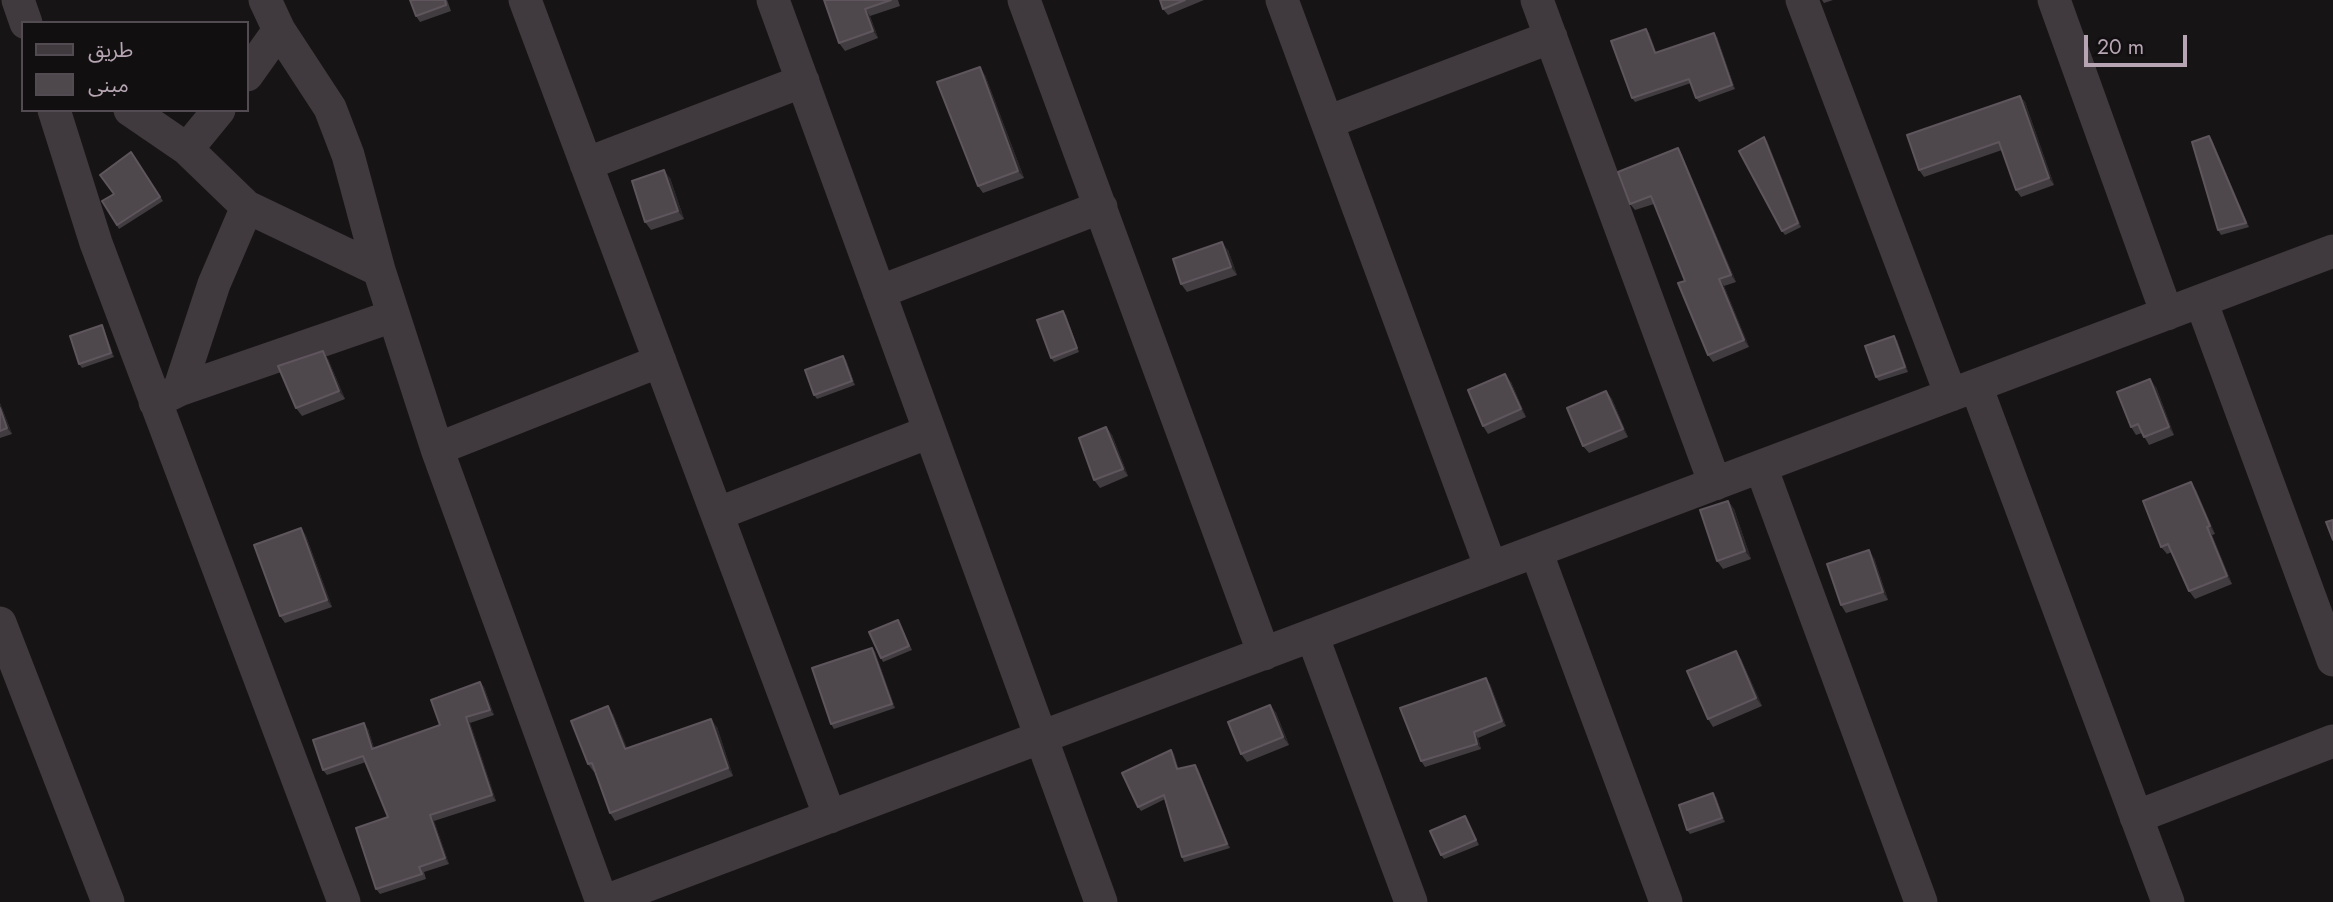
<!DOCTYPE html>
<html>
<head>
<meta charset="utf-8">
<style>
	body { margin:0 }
	#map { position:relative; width:2333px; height:902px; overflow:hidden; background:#161415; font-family:Jost,"Noto Sans Arabic",sans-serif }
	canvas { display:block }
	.legend { position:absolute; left:21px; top:21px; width:228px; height:91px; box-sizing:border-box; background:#110f10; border:2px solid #534b52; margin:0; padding:9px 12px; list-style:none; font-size:21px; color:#b7a5b4 }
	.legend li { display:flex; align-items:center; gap:14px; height:35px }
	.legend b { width:35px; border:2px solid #534b52 }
	.scale { position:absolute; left:2084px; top:35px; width:103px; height:32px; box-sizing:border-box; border:4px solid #b7a5b4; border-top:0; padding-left:9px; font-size:21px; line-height:24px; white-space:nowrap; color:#b7a5b4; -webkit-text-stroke:5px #110f10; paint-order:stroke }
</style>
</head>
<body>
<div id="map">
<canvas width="2333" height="902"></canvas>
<ul class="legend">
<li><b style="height:9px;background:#40393e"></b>طريق</li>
<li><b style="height:19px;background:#4e474c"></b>مبنى</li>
</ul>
<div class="scale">20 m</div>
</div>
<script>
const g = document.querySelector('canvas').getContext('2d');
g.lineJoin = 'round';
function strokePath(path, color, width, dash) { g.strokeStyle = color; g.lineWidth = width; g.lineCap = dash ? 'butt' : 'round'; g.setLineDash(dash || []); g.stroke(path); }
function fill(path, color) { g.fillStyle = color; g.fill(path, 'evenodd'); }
strokePath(new Path2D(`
	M18,0L26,23
	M265,0L279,30L330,108L348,155L379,270L437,449L602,902
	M525,0L830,817
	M773,0L1101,902
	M1024,0L1264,654
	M1282,0L1491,568
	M1537,0L1715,484
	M1802,0L1951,395
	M2054,0L2167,314
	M247,75L279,30
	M54,110L96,243L344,902
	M130,110L187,149L247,207L379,270
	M1328,122L1551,37
	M187,149L219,110
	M586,164L803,81
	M879,292L1101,207
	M2201,301L2333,660
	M1976,386L2168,902
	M179,390L214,284L247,207
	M155,402L179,390L393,316
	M437,449L660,361
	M1761,467L1921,902
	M717,514L929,432
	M1536,551L1666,902
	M0,623L108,902
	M1312,635L1411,902
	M2136,817L2333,741
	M603,902L2333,251`), '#40393e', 33);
fill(new Path2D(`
	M410,0H447L451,11L420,22L416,16Z
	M824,0H898L900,6L870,16L878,38L845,51L839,43Z
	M1160,0H1204L1168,15L1163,9Z
	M1822,0H1833L1824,3Z
	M1646,29L1649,33L1656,52L1717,37L1735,89L1699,102L1696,98L1691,83L1635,102L1632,98Z
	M985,75L1024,178L983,193L978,186Z
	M2020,96L2025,102L2054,185L2021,197L2016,190L2002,150L1924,177L1919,170Z
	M2209,136L2212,140L2249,227L2221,235L2218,230Z
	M1764,137L1767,141L1801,227L1785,235L1782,231Z
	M1678,148L1682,155L1736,282L1724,286L1749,347L1713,362L1708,355L1685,281L1654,204L1635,210L1630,204Z
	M131,152L163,201L119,229L102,201L114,194Z
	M670,178L684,219L651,230L645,222Z
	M1228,250L1237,275L1187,292L1181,284Z
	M1063,311L1066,315L1079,352L1054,362L1051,358Z
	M102,325L104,329L114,357L82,368L79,364Z
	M1897,340L1908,372L1879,381L1876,377Z
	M843,356L846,360L855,385L817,399L814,395Z
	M328,359L345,399L302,416L296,408Z
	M1511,382L1526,417L1488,434L1483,426Z
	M2156,387L2174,435L2149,445L2142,433L2136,435L2131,427Z
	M1606,391L1612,399L1628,437L1589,453L1583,446Z
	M0,403L12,434L0,438Z
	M1106,427L1112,435L1128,476L1100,488L1094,480Z
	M2196,490L2215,534L2212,535L2232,584L2195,599L2189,591L2172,552L2167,554L2161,547Z
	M1728,501L1734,509L1751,559L1723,569L1717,561Z
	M301,528L306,536L332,607L285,623L280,616Z
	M1874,558L1888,600L1846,613L1841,605Z
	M898,620L912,650L883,662L881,658Z
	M872,648L875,652L895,708L834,729L831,724Z
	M1736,651L1741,659L1762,706L1713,727L1708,719Z
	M480,682L484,687L494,715L470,723L496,801L434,821L449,864L424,872L426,879L380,894L376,889L388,817L366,762L327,775L323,770L368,729L374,748L440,725Z
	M1490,684L1506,726L1478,738L1481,749L1425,767L1421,761Z
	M1270,705L1276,713L1289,745L1247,762L1241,754Z
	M613,714L627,749L717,727L733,776L615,821L610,813L595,772H594L588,764Z
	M1171,750L1174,754L1178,769L1195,765L1198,769L1230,848L1184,862L1182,857L1165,799L1141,811L1138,807Z
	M1716,797L1725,822L1690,834L1687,830Z
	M1465,816L1479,845L1444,859L1441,855Z`), '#413c40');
fill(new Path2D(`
	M865,9L870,16L878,38L873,31Z
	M1646,29L1649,33L1657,57L1655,53Z
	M1714,33L1717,37L1735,89L1732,85Z
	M980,67L985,75L1024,178L1018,171Z
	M2020,96L2025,102L2054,185L2049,178Z
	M2209,136L2212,140L2249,227L2246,223Z
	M1764,137L1767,141L1801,227L1798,223Z
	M1678,148L1682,155L1736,282L1731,275Z
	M664,170L670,178L684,219L678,211Z
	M1222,242L1228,250L1237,275L1231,267Z
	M1719,279L1724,286L1749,347L1744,340Z
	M1063,311L1066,315L1079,352L1077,348Z
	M102,325L104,329L114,357L111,353Z
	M1894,336L1897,340L1908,372L1905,367Z
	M323,351L328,359L345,399L339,391Z
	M843,356L846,360L855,385L852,381Z
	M1505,374L1511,382L1526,417L1521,409Z
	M2150,379L2156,387L2174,435L2169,427Z
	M1606,391L1612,399L1628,437L1623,429Z
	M0,403L12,434L7,428L0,408Z
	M1106,427L1112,435L1128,476L1123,469Z
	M2191,482L2196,490L2215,534L2210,526Z
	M1728,501L1734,509L1751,559L1745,551Z
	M2207,527L2212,535L2232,584L2227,576Z
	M301,528L306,536L332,607L327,600Z
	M1869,550L1874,558L1888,600L1883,592Z
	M872,648L875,652L895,708L892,704Z
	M1736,651L1741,659L1762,706L1756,698Z
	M1486,678L1490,684L1506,726L1502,721Z
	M480,682L484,687L494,715L490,710Z
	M1270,705L1276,713L1289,745L1283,737Z
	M608,706L613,714L631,757L625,749Z
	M466,717L470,723L496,801L492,795Z
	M711,719L717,727L733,776L728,768Z
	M364,723L368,729L376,755L372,749Z
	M1474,732L1478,738L1481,749L1477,744Z
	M1171,750L1174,754L1180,773L1177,769Z
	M1195,765L1198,769L1230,848L1227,844Z
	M1713,793L1716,797L1725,822L1722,818Z
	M430,815L434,821L449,864L445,858Z`), '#2a2729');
const building = new Path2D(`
	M410,0H445L446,5L416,16Z
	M824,0H891L865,9L873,31L839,43Z
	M1160,0H1185L1163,9Z
	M1646,29L1655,53L1714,33L1732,85L1696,98L1689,79L1632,98L1611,41Z
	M980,67L1018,171L978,186L937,82Z
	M2020,96L2049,178L2016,190L1999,142L1919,170L1907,135Z
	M2209,136L2246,223L2218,230L2192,142Z
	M1764,137L1798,223L1782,231L1739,151Z
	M1678,148L1731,275L1719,279L1744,340L1708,355L1678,283L1685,281L1651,196L1630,204L1618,172Z
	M131,152L160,197L117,225L102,201L114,194L100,175Z
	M664,170L678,211L645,222L632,181Z
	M1222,242L1231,267L1181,284L1173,259Z
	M1063,311L1077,348L1051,358L1037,320Z
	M102,325L111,353L79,364L70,336Z
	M1894,336L1905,367L1876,377L1865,346Z
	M323,351L339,391L296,408L278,366Z
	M843,356L852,381L814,395L805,370Z
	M1505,374L1521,409L1483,426L1468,390Z
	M2150,379L2169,427L2144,437L2138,424L2131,427L2117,392Z
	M1606,391L1623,429L1583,446L1567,408Z
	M0,408L7,428L0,431Z
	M1106,427L1123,469L1094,480L1079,438Z
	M2191,482L2210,526L2207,527L2227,576L2189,591L2168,544L2161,547L2143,501Z
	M1728,501L1745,551L1717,561L1700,510Z
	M2333,520V540L2326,522Z
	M301,528L327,600L280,616L254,545Z
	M1869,550L1883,592L1841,605L1827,564Z
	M898,620L909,646L881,658L869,632Z
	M872,648L892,704L831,724L812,668Z
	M1736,651L1756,698L1708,719L1687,671Z
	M1486,678L1502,721L1474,732L1477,744L1421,761L1400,708Z
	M480,682L490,710L466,717L492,795L430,815L445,858L419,867L422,874L376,889L356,828L388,817L363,756L323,770L313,740L364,723L372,749L440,725L431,700Z
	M1270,705L1283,737L1241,754L1228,722Z
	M608,706L625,749L711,719L728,768L610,813L592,763L588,764L571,721Z
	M1171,750L1177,769L1195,765L1227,844L1182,857L1164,795L1138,807L1122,773Z
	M1713,793L1722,818L1687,830L1679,805Z
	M1465,816L1476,840L1441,855L1430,831Z`);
fill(building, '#4e474c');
strokePath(building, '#5e565c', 2);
</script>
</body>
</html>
